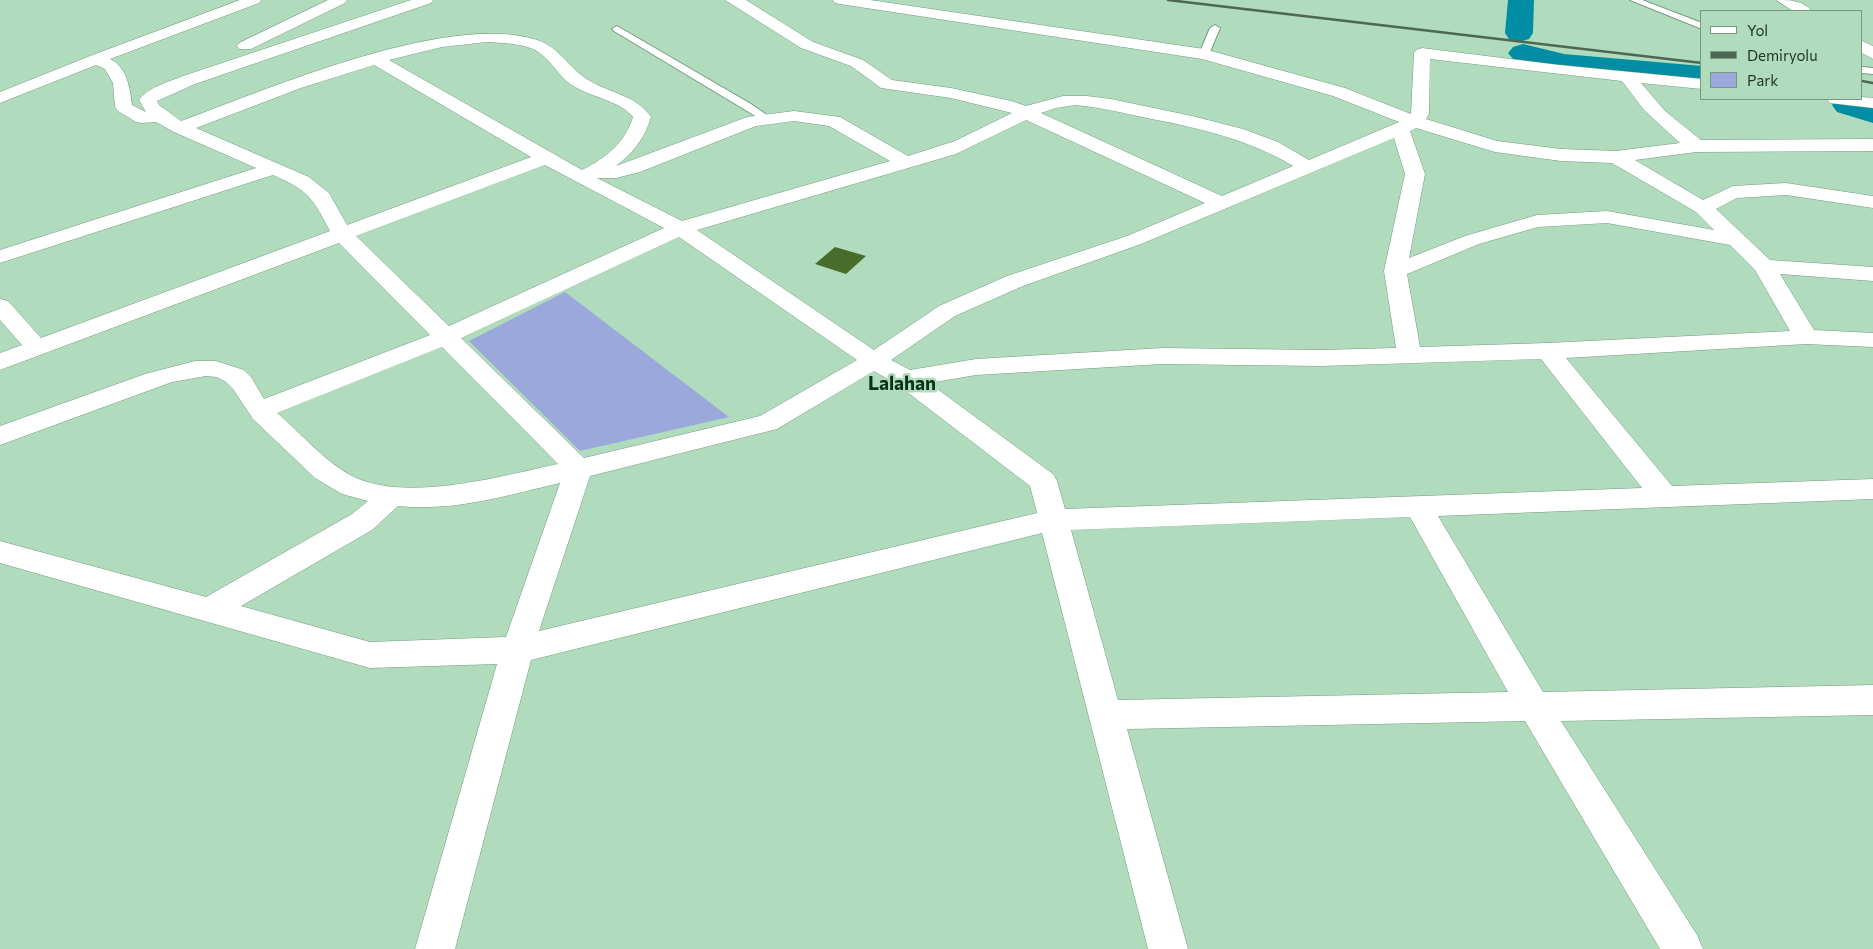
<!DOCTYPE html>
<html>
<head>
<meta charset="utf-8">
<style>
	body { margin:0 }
	#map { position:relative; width:1873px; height:949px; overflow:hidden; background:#b0dbbc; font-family:Commissioner,sans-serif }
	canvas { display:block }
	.legend { position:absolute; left:1700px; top:10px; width:162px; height:90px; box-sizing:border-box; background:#b0dbbc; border:1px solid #789981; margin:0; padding:6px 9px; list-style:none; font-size:15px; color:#243529 }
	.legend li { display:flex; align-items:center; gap:10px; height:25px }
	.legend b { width:25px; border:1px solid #789981 }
</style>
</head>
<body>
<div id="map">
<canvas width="1873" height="949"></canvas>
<ul class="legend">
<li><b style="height:6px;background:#fff"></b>Yol</li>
<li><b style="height:6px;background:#4e6755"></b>Demiryolu</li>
<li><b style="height:14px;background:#9ba8db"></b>Park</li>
</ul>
</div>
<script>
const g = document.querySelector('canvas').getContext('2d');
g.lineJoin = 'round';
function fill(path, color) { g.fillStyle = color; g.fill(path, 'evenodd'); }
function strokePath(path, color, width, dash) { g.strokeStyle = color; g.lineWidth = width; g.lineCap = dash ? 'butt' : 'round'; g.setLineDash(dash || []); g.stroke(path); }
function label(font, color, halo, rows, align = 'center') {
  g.font = font + ' Commissioner,sans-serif'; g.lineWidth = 5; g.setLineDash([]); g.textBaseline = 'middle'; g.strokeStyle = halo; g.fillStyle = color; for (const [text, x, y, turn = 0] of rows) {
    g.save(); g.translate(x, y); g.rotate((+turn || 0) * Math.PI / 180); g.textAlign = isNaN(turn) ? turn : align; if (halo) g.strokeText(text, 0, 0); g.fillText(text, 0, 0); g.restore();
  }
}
fill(new Path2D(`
	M565,292L729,417L580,451L469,341Z`), '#9ba8db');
fill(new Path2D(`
	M1508,0H1534L1533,33L1529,39L1519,42L1509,39L1505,33Z
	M1523,44L1564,54L1702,66V84L1564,72L1513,59L1508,53L1513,47Z
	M1836,99H1861L1873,103V123L1837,112L1832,105Z`), '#018ea4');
fill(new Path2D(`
	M835,247L866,256L846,274L815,264Z`), '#486d2b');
const lane = new Path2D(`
	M1630,0H1642L1702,23V29Z
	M1215,25L1220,28L1209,54L1204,57L1201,56L1199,54L1210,28Z
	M617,26L751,104L771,118L766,121L762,120L614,31L612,29Z
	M1862,67L1873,68V74L1862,73Z`);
const street = new Path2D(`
	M240,0H261L259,3L110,59C127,67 130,88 132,105L146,112L139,100C148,87 169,82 183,76L411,0H433L431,3L195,84L157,101L159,105L181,121C268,89 449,11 537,40C560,47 570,70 590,81C612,94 636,95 651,117C645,138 633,153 616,166L747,117L794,111L840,117L908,156L955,141L1012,113L951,98L881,88L851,66L801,48L725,0H746L813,42L863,60L892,80L951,88L1011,101L1026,106L1063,96H1087L1111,99L1192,116L1243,129L1278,142L1309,160L1399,122L1333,96L1202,59L840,4L835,3L833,0H870L1204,49L1345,88L1411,114L1414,53L1416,50L1422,48L1559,65L1702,79V89L1641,83L1665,111L1701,140L1873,139V151L1696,152L1635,160L1703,200L1733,186L1786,183L1873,196V208L1786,195L1737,198L1716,209L1770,260L1873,267V281L1780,274L1814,330L1873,333V347L1806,344L1566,358L1672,486L1873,479V499L1438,516L1543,692L1873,685V715L1561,721L1697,935L1703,949H1660L1525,721L1127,729L1188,949H1148L1042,533L531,660L455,949H415L497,664L370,668L0,563V541L206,597L352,514L368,501L342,494L315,478L253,419L233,389L226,382L217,377L206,376L172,382L0,445V426L145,374L195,361H216L244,370L251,377L264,399L430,335L339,243L0,370V353L22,345L0,320V299L8,301L41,338L330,231C312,197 309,191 273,175L0,263V250L256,168L174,132L156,122L142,123L136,122L118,111L115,107L113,83L105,69L96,65L0,103V92L90,56ZM487,42C502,43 519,43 533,49C550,57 557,75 572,85C591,98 618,99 633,117C625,143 606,158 582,170L389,60L442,47ZM1430,59L1622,81L1644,110L1680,143L1616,151L1561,149L1497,141L1426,119L1429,114ZM374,65L531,157L347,225L329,193L309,177L196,128L301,88ZM1075,105C1100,107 1123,113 1147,118C1199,128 1248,139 1293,166L1222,196L1041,113L1056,108ZM1026,120L1205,203L1127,236L1007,276L939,306L874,350L697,230L956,154ZM794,121L829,126L890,161L682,221L597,178H616L640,172L756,126ZM1416,128L1495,152L1561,161L1612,163L1696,212L1714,230L1607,211L1537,215L1465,236L1409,258L1425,174L1410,131ZM1394,138L1405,174L1384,271L1396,348L1321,350L1162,348L976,359L910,370L891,360L955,316L1023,286L1141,244ZM545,165L664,228L449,326L356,236ZM1607,223L1730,245L1755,270L1790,331L1548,343L1420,347L1407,274L1479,244L1538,227ZM679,237L857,360L760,416L584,458L461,338ZM442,347L558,464C501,476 404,504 350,475C323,460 301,433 277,413ZM1541,359L1642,488L1065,509L1057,481L1053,474L929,383L976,375L1162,364L1321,366ZM874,371L898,385L1030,486L1037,513L539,631L590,476L777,429ZM560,483L506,637L370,642L241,606L372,530L398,506C453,512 508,495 560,483ZM1410,517L1508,692L1118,700L1071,530Z
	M328,0H347L345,3L251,49H239L237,46L239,43Z
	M1862,97L1873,98V108L1830,103L1827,99H1862Z`);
const secondary = new Path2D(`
	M1776,0C1789,0 1803,0 1811,11H1793Z
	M1862,41L1873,46V59L1862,53Z`);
strokePath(lane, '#739c7f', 2);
strokePath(street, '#739c7f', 1);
strokePath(secondary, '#739c7f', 1);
fill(lane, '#fff');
fill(street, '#fff');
fill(secondary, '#fff');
strokePath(new Path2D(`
	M1168,0L1702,63
	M1862,81L1873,83`), '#4e6755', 2.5);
label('bold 19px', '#09321a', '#b0dbbc', [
	["Lalahan",902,384]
]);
</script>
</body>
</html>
